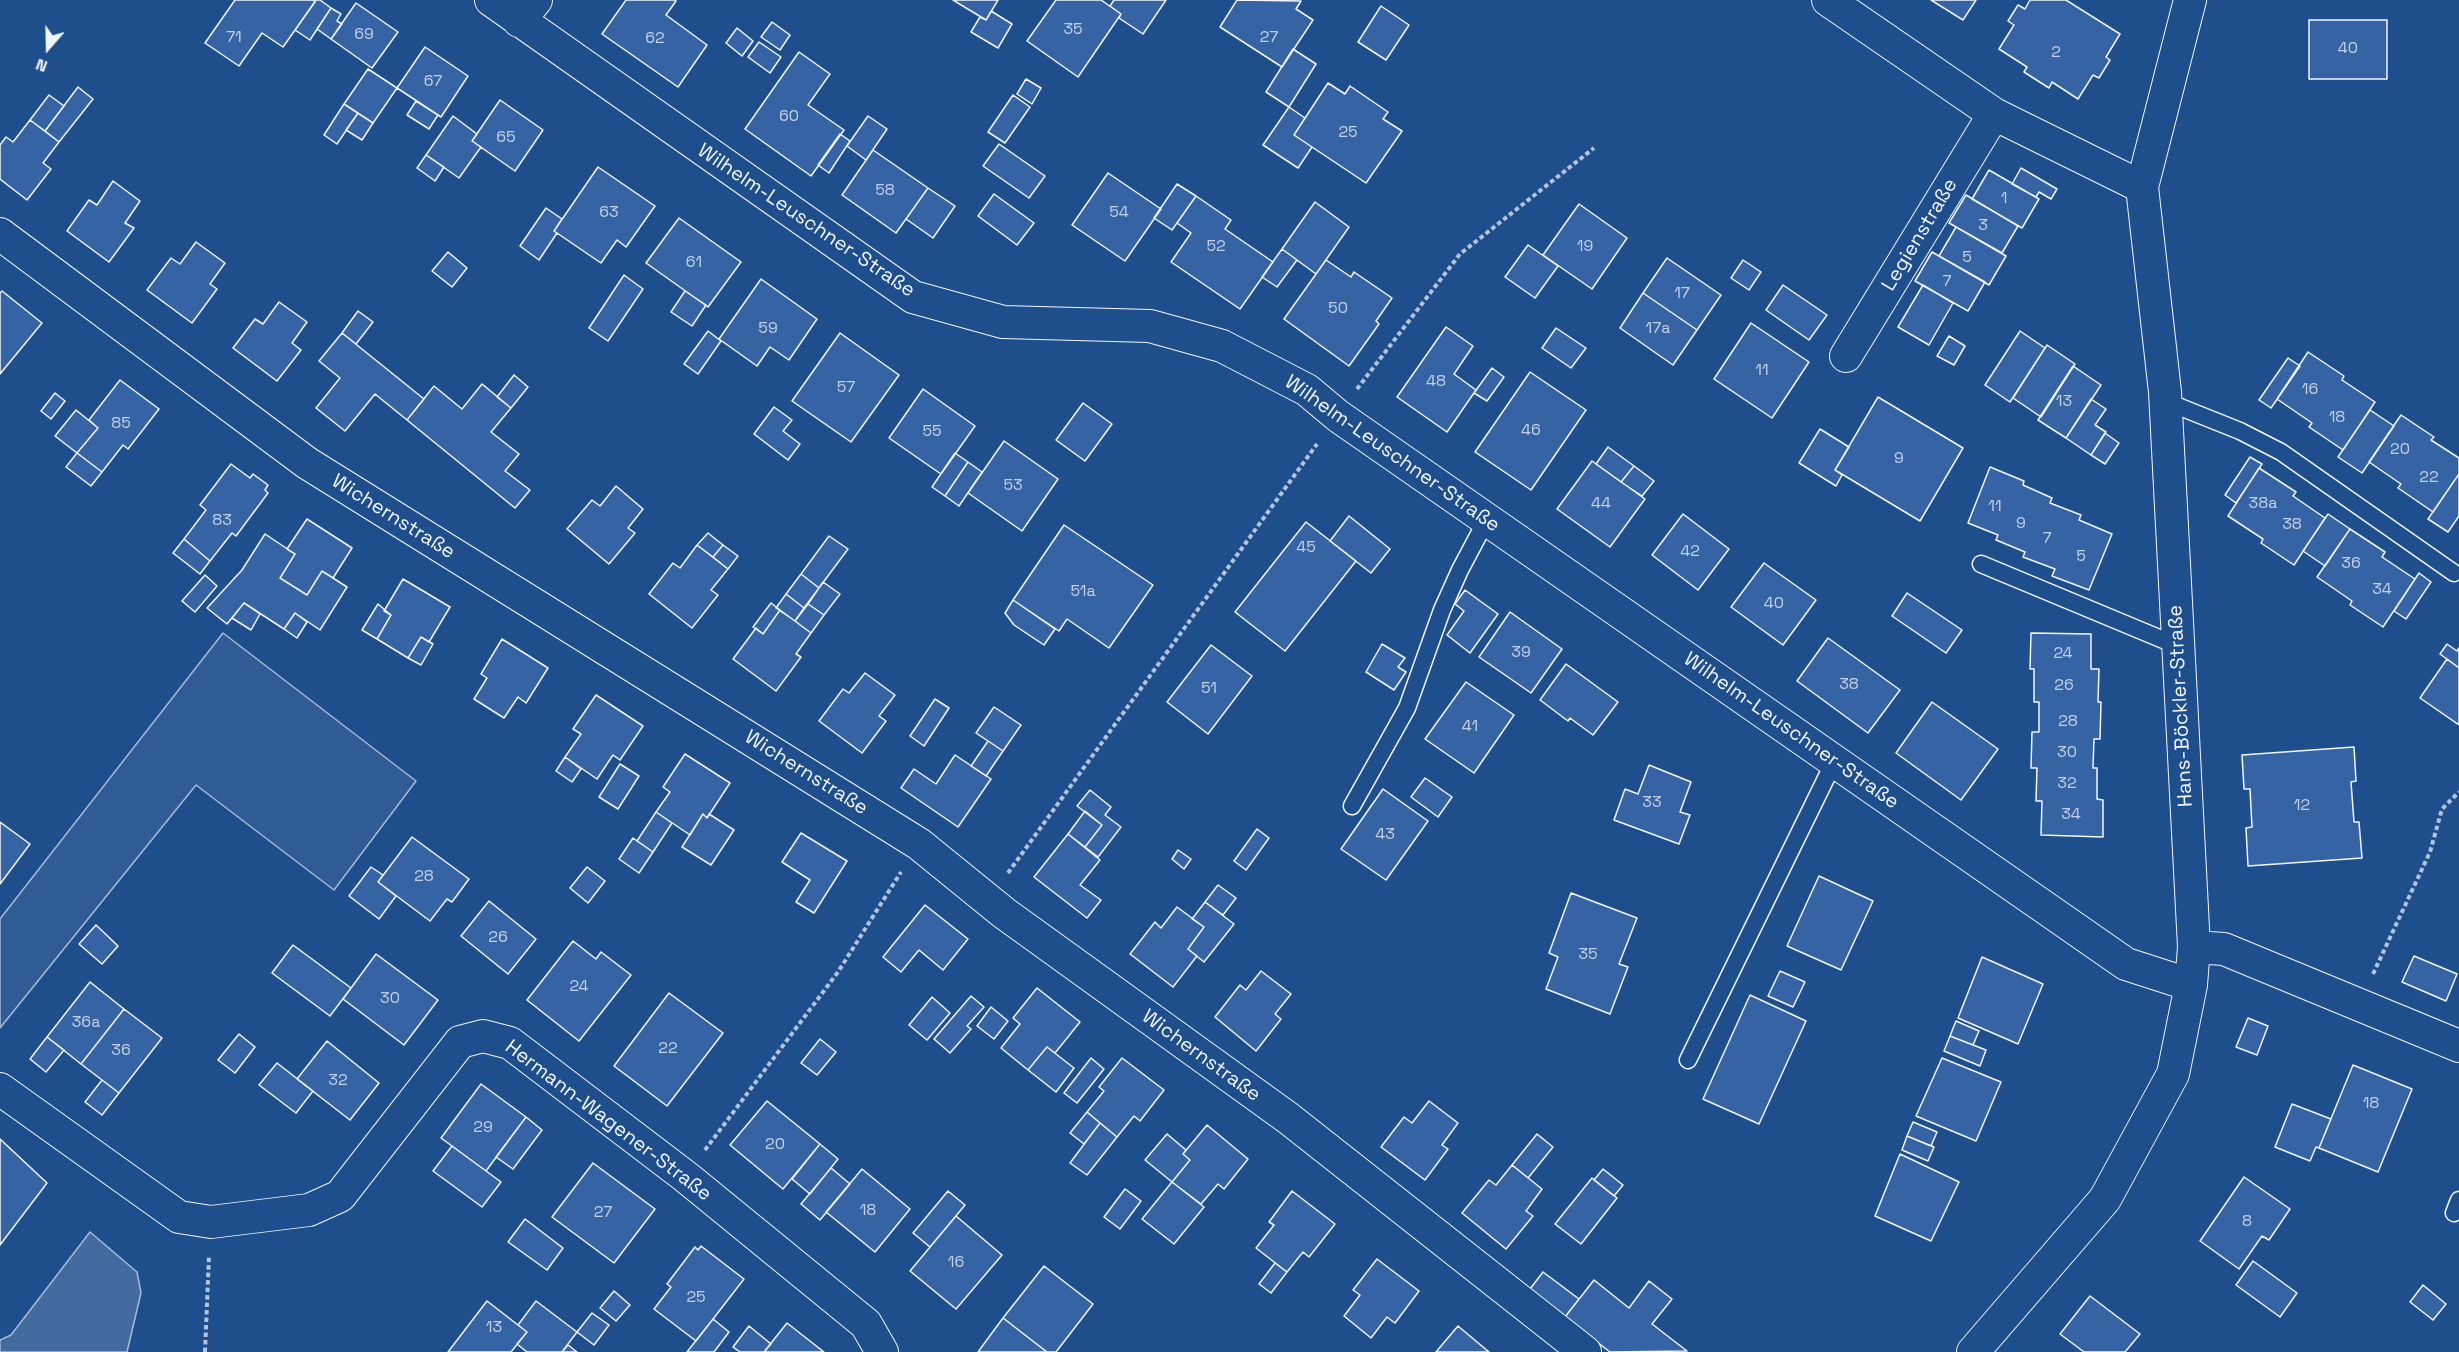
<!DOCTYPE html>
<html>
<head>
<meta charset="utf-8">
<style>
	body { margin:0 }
	#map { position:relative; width:2459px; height:1352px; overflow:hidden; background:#1f4e8c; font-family:"Space Grotesk",sans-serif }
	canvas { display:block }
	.north { position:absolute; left:18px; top:18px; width:60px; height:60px; -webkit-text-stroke:4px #1f4e8c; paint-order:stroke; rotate:200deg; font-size:16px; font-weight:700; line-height:24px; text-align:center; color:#f2f6ff }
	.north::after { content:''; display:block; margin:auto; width:21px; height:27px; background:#f2f6ff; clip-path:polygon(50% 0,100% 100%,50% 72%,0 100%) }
</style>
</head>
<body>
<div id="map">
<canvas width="2459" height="1352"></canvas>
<div class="north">N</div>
</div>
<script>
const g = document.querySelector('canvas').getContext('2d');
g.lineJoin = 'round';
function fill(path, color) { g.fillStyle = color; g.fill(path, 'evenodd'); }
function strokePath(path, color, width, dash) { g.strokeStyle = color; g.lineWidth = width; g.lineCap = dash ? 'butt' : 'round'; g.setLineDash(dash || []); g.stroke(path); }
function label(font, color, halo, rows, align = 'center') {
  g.font = font + ' "Space Grotesk",sans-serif'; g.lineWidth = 4.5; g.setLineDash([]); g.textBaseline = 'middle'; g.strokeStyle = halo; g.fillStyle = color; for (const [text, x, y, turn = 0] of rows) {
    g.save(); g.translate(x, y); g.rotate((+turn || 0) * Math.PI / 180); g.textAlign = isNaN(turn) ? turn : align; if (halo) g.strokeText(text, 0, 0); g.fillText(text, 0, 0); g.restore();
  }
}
const built = new Path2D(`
	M223,633L416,781L334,890L196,785L0,1028V919Z`);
fill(built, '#305b95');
strokePath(built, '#a8bbd7', 1.5);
const water = new Path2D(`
	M90,1232L137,1272L141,1293L127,1352H0V1340L11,1335Z`);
fill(water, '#446ba0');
strokePath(water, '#a8bbd7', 1.5);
const building = new Path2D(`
	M235,0H313L315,2L283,47L262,33L239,66L205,43Z
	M316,0H320L331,8L310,40L295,30Z
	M626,0H675L676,1L666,15L707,45L678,87L602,34Z
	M953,0H998L986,20Z
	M1056,0H1101L1121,14L1078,77L1027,41Z
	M1114,0H1166L1143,34L1119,18L1121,14L1110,6Z
	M1237,0L1301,1L1296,9L1313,20L1282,67L1220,27Z
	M1931,0H1976L1963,20Z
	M2030,0H2066L2120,34L2106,57L2110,60L2099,78L2093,75L2078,99L2052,82L2049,88L2024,72L2027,67L1999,49L2014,25L2008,21L2018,5L2025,9Z
	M356,3L398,32L372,68L331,39Z
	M1381,6L1409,25L1386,60L1358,42Z
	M331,8L341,14L337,21L342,24L331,39L317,29Z
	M991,11L1012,24L998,48L971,32L980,17L986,20Z
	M2309,20H2387V79H2309Z
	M772,22L790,35L780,50L761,37Z
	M737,28L753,41L742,56L726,43Z
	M759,42L781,57L770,73L748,57Z
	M425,47L468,76L441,117L397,88Z
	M1293,49L1316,64L1289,107L1266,92Z
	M799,52L830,74L808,105L844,130L811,176L745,129Z
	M368,69L397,88L373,123L344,104Z
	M1026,79L1041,88L1032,104L1017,94Z
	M1328,83L1345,94L1350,86L1388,112L1383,119L1402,131L1366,183L1294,135Z
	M78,87L93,99L59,142L45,131Z
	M49,95L64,106L45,131L30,120Z
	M1013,95L1030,107L1005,143L988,132Z
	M500,100L543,130L515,171L472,141Z
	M416,101L438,115L429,129L407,115Z
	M344,104L358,113L337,144L324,135Z
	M1289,107L1305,118L1294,135L1312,147L1298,168L1263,145Z
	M358,113L373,123L362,140L346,130Z
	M453,116L477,134L472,141L481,147L459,178L426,155Z
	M868,116L887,129L866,160L847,146Z
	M30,120L59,142L43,163L51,169L27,200L0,179V145L6,137L13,142Z
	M840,134L850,141L829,173L818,165Z
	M999,144L1045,176L1029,198L983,166Z
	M873,150L928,188L896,233L842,195Z
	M426,155L444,167L435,181L417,168Z
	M598,167L655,206L626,247L617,240L601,263L554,231Z
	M2021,168L2057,189L2051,199L2039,192L2036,197L2012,184Z
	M1989,170L2039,199L2022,228L1972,199Z
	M1108,173L1161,209L1125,261L1072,225Z
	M113,181L140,201L125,223L134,228L109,262L67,231L89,200L97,205Z
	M1177,184L1196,196L1172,230L1154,218Z
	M928,188L955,206L933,238L906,219Z
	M994,194L1034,223L1017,245L978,216Z
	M1966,195L2018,226L2002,253L1949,223Z
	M1196,196L1231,220L1225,229L1273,262L1240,309L1171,262L1191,233L1177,223Z
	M1315,202L1349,227L1316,274L1282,249Z
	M1579,204L1627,238L1592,289L1543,255Z
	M546,208L562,219L554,231L557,233L539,260L520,246Z
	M679,218L741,262L708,307L646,263Z
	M1956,227L2006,256L1989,285L1939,256Z
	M196,242L225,263L210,284L217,289L192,323L147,290L171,258L180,264Z
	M1528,245L1558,266L1535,298L1505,277Z
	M1282,249L1297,260L1277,287L1262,277Z
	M448,252L467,268L452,287L432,271Z
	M1932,252L1985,282L1968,311L1915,281Z
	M1667,258L1721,295L1697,330L1643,293Z
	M1326,260L1351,277L1354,272L1392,298L1376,321L1379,324L1349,366L1284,319Z
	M1743,260L1761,272L1749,290L1731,278Z
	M624,275L643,289L608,341L589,328Z
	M761,279L817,319L789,360L770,347L757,366L719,339Z
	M1783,285L1827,315L1809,340L1766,310Z
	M1923,285L1953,303L1929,345L1898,327Z
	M2,291L42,323L0,374V293Z
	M685,291L706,305L692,326L671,312Z
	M1643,293L1697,330L1673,365L1620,328Z
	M279,302L307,322L292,343L301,350L277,381L233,348L255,319L263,324Z
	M358,311L373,322L356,344L342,333Z
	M1751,323L1809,362L1772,418L1714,379Z
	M1446,327L1473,346L1454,374L1476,390L1447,432L1397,397Z
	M1556,328L1586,348L1571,368L1542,348Z
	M708,331L721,341L698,374L684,364Z
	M2020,331L2045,348L2010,402L1985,385Z
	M342,333L424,399L407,420L375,394L345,431L316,408L340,378L319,361Z
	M840,333L899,375L851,442L792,401Z
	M1949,336L1965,346L1954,365L1937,356Z
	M2047,345L2075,364L2041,417L2013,398Z
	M2308,352L2344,376L2342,380L2375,402L2343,450L2309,427L2312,423L2277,399Z
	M2288,358L2300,366L2271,408L2259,400Z
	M2073,366L2101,385L2066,438L2038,420Z
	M1492,368L1504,377L1487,401L1474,393Z
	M1530,372L1586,410L1531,490L1475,452Z
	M514,375L528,387L511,408L497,397Z
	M120,380L159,409L128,449L123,445L102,472L77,453L98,428L89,420Z
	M482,384L511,408L491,432L519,454L505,471L530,490L515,508L407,420L434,386L462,409Z
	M923,389L975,426L941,474L889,438Z
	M55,393L65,401L51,419L41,411Z
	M1878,397L1963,448L1920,521L1835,470Z
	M2091,399L2106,409L2095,425L2106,432L2091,455L2066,438Z
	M1083,403L1112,424L1085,461L1056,440Z
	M774,407L792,420L783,431L800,444L788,460L754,434Z
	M76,410L98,428L77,453L55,436Z
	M2370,410L2394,426L2362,473L2338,457Z
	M2401,415L2434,437L2431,440L2459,458V474L2433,512L2398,488L2401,484L2369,462Z
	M1820,429L1849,447L1835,470L1842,475L1836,486L1799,463Z
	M2105,433L2119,443L2105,464L2091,455Z
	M1004,441L1058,479L1022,531L968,493Z
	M1608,447L1634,466L1621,482L1596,464Z
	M77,453L102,472L91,486L66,467Z
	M955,453L968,462L945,496L932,487Z
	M2250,457L2262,464L2236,503L2225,495Z
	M1592,461L1645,499L1610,547L1557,509Z
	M968,462L982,472L959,506L945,496Z
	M231,464L250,478L253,474L268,485L265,490L268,493L236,536L232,533L210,561L184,539L206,510L200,505Z
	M1634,466L1654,481L1642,496L1621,482Z
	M1990,467L2024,481L2023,485L2052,498L2050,503L2081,515L2079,520L2112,534L2089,590L2052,576L2055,569L2023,557L2025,552L1996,540L1998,535L1968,523Z
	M2259,468L2296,492L2293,496L2325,518L2294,565L2261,543L2263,539L2228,516Z
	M2459,474V516L2448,532L2428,519Z
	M616,486L643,509L628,528L635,533L609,564L567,529L592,500L600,506Z
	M1683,514L1729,549L1698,590L1652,555Z
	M2328,514L2350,529L2325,566L2303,551Z
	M1349,516L1390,549L1371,573L1330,541Z
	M307,519L352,548L333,578L322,571L307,595L280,578L295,554L287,549Z
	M1306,522L1356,561L1285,651L1235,612Z
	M1064,525L1153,585L1109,648L1067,619L1059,631L1013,600Z
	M2350,529L2385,552L2382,557L2415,579L2383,627L2350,605L2352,601L2317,577Z
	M708,533L723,545L713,557L697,545Z
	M265,534L295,554L280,578L307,595L322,571L347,587L320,630L295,613L284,629L244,603L227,624L207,608L242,570Z
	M829,536L848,549L819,588L801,574Z
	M184,539L210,561L200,574L173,553Z
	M697,545L728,569L711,590L718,595L692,628L649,594L673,563L680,568Z
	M723,545L738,556L728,569L713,557Z
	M1764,563L1816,600L1783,645L1731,607Z
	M2419,573L2431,582L2406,619L2394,611Z
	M801,574L819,588L804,608L786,594Z
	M205,575L217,586L195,612L182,601Z
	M403,579L450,607L429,642L421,637L408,658L377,639L391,615L384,611Z
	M823,582L840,594L824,615L808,604Z
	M1465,590L1498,614L1470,653L1447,635L1464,611L1455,604Z
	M1907,593L1962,630L1946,653L1892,616Z
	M786,594L804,608L795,621L776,608Z
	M1013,600L1055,629L1044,645L1014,625L1005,613Z
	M244,603L260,614L251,630L232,618Z
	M771,603L780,610L763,634L753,627Z
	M378,604L391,615L377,639L362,630Z
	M808,604L824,615L811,633L795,621Z
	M780,610L811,633L796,654L801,657L776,691L733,659L756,628L763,634Z
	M1510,612L1562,649L1531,693L1479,657Z
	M295,613L307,622L297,638L284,629Z
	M2031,633L2091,634V669H2099L2098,702H2101L2100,739H2094L2093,768H2097V799L2103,800V837L2041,835L2042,801H2036L2037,768H2031L2032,732H2039V702H2034V669H2030Z
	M421,637L433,644L421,665L408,658Z
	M1828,638L1900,690L1868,733L1797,681Z
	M502,639L548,668L526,703L518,697L504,718L474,699L487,678L481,674Z
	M1382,644L1405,658L1398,667L1406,672L1394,690L1366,672Z
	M2447,644L2457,651L2459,648V668L2440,654Z
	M1211,645L1252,676L1208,734L1167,702Z
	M2447,659L2459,668V725L2420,698Z
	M1566,664L1618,702L1593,735L1570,718L1568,721L1540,700Z
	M865,673L895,695L879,716L886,721L862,753L819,721L843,689L849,693Z
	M1466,682L1514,715L1474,773L1425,739Z
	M596,695L643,726L620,760L613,755L597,779L565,757L581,734L573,729Z
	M935,699L949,708L924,746L910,736Z
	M1932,702L1998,749L1961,800L1896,753Z
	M994,707L1021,725L1003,751L976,733Z
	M988,741L1003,751L986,776L971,766Z
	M2354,747L2356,781L2351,782L2354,822H2359L2362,858L2248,866L2246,828L2252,827L2250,789H2244L2242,755Z
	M685,754L730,783L707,818L703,814L690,835L656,812L670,792L663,787Z
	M955,755L991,779L958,827L901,788L914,769L936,784Z
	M565,757L581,769L572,782L556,771Z
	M620,764L639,776L618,809L599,797Z
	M1649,765L1691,782L1680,812L1690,815L1679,844L1614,820L1625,789L1638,794Z
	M1425,778L1452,797L1438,817L1411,797Z
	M1383,789L1428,821L1386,880L1341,849Z
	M1090,790L1111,807L1105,815L1121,827L1098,857L1085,847L1102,825L1077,806Z
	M1085,811L1102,825L1085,847L1068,834Z
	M656,812L672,823L653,852L637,841Z
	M703,814L707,818L709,814L734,830L711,865L682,847Z
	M0,822L30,844L0,884Z
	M1257,829L1269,838L1246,870L1234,861Z
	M801,833L847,861L814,913L796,902L810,880L782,862Z
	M1068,834L1100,860L1080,885L1101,900L1087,918L1034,877Z
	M412,837L469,879L452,902L447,899L430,921L378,882Z
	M633,838L653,852L639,873L619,859Z
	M1178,850L1191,859L1184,869L1172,859Z
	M371,867L383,875L378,882L396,896L379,919L349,896Z
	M587,867L605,881L588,903L570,888Z
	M1819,876L1873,901L1841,970L1787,946Z
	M1218,885L1236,898L1223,915L1205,902Z
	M1571,893L1637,918L1619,964L1628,967L1610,1014L1546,989L1558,957L1549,953Z
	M489,901L536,939L508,974L461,936Z
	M1205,902L1234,924L1204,962L1188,949L1204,927L1192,919Z
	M925,905L968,939L943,970L919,950L901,972L883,957Z
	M1177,907L1204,927L1188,949L1197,956L1173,987L1130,954L1155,922L1161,928Z
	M96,925L118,946L102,964L79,944Z
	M573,941L596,959L601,952L631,975L579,1041L527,1000Z
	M293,945L351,988L330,1016L272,973Z
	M376,954L438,1000L404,1045L343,999Z
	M2414,956L2457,974L2446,1001L2402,982Z
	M1982,957L2043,984L2018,1044L1958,1018Z
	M1261,971L1291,994L1275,1014L1281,1019L1256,1051L1215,1017L1240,985L1246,990Z
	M1780,971L1805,982L1793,1007L1768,996Z
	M90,982L124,1009L81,1064L47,1037Z
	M1037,988L1080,1022L1055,1053L1047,1047L1028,1070L1001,1048L1020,1024L1013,1018Z
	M669,993L723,1033L667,1106L614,1066Z
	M1750,995L1806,1021L1759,1124L1703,1099Z
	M971,996L984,1007L967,1026L971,1029L950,1053L934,1039Z
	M932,997L950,1013L927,1040L909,1025Z
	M991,1007L1008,1021L994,1039L977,1026Z
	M124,1009L162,1038L119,1093L81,1064Z
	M2248,1018L2268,1026L2257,1055L2236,1047Z
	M1956,1021L1979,1031L1973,1045L1950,1036Z
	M239,1034L255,1047L235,1073L218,1060Z
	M1950,1036L1986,1050L1980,1066L1944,1051Z
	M47,1037L64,1050L46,1072L30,1059Z
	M820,1039L836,1052L817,1075L801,1063Z
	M327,1041L379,1083L350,1120L297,1079Z
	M1047,1047L1074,1068L1056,1092L1028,1070Z
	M1091,1058L1104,1069L1077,1103L1064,1093Z
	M1122,1058L1164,1090L1140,1121L1134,1116L1117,1137L1087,1112L1104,1091L1099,1087Z
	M1942,1058L2001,1082L1976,1141L1916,1116Z
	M277,1063L313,1091L296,1113L259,1085Z
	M2353,1065L2412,1089L2378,1172L2319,1148Z
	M102,1080L119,1093L102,1115L85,1102Z
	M481,1084L526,1117L486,1171L441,1138Z
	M767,1101L820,1144L783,1189L730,1145Z
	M1429,1101L1458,1123L1442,1145L1448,1149L1425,1180L1381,1147L1404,1117L1412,1123Z
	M2292,1104L2331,1119L2319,1148L2316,1147L2310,1161L2275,1147Z
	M1087,1112L1100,1123L1084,1144L1070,1133Z
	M526,1117L542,1130L513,1169L496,1157Z
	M1913,1122L1937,1132L1931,1146L1907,1136Z
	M1100,1123L1117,1137L1087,1175L1070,1163Z
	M1207,1125L1248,1159L1224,1189L1218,1184L1201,1204L1172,1182L1190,1160L1183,1154Z
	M1167,1134L1186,1150L1183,1154L1190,1160L1172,1182L1145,1160Z
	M1537,1134L1553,1147L1528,1178L1512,1165Z
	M1907,1136L1934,1147L1928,1161L1902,1150Z
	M0,1139L47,1183L0,1245Z
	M820,1144L838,1159L810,1194L792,1179Z
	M452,1146L501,1182L482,1207L433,1171Z
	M1900,1154L1959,1182L1931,1241L1875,1216Z
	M593,1163L655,1209L614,1263L552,1217Z
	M1512,1165L1542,1189L1526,1211L1533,1216L1506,1249L1462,1213L1489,1180L1496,1185Z
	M831,1168L850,1184L820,1220L801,1204Z
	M862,1169L910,1209L875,1252L826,1212Z
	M1603,1169L1623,1185L1614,1196L1594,1180Z
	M2244,1177L2290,1209L2269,1240L2262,1236L2239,1269L2200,1241Z
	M1592,1178L1617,1198L1581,1244L1555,1224Z
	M1172,1182L1204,1207L1174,1244L1142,1219Z
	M1125,1189L1141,1201L1120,1229L1104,1217Z
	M948,1191L965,1205L930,1247L913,1233Z
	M1292,1191L1335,1224L1309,1257L1303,1252L1287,1272L1256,1248L1274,1225L1269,1222Z
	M956,1216L1002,1255L956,1309L910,1271Z
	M525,1219L563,1248L547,1270L508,1242Z
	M701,1246L744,1279L696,1341L654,1309L671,1287L667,1284L695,1247L698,1250Z
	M1377,1259L1419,1291L1395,1323L1387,1317L1371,1338L1344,1316L1360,1295L1353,1290Z
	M2253,1261L2297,1293L2280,1317L2236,1285Z
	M1275,1263L1287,1272L1271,1293L1259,1284Z
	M1044,1266L1093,1304L1056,1352H1047L1003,1318Z
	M1543,1272L1579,1299L1565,1317L1530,1289Z
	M1594,1280L1629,1308L1649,1281L1672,1299L1652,1324L1687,1351L1610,1352L1565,1317Z
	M2423,1285L2446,1304L2433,1320L2410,1302Z
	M614,1291L630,1305L616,1321L600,1308Z
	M2090,1296L2140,1334L2125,1352H2084L2060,1334Z
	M487,1301L527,1332L511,1352H448Z
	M536,1301L577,1332L562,1352H527L517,1344L527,1332L518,1325Z
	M592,1313L609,1325L594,1345L577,1332Z
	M1003,1318L1047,1352H978Z
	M713,1319L729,1332L714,1352H687Z
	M787,1323L824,1352H764Z
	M749,1326L771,1344L764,1352H740L733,1347Z
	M1458,1326L1489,1352H1436Z
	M568,1345L577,1352H562Z`);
fill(building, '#3563a3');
strokePath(building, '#f2f6ff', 1.5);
const lane = new Path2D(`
	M2165,401L2240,431L2281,452L2454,573
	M1981,564L2178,646
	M1352,806L1407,708L1442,610L1460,570L1487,519
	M1688,1060L1834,762
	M2454,1213L2459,1200`);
const street = new Path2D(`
	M491,0L913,297L1003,322L1150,326L1222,346L1307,390L1338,416L2126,964L2191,985
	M1828,0L1994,114L2142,187
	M519,21L536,0
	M0,234L307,463L919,844L1004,913L1288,1118L1585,1352
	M1846,356L1994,114
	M2194,947L2224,949L2459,1046
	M0,1089L179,1217L211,1222L309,1210L340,1196L460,1042L483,1036L510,1043L686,1177L866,1324L882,1352
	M1973,1352L2105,1199L2173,1074L2191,985L2194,947L2165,392L2142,187L2190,0`);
strokePath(lane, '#f2f6ff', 19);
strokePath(street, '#f2f6ff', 34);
strokePath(new Path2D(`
	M1357,389L1460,254L1594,148
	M1008,873L1317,444
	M2373,974L2430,852L2442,809L2459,792
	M705,1150L838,972L901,872
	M205,1352L209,1256`), '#b3c4dc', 4, [4.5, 3]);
strokePath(lane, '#1f4e8c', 16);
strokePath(street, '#1f4e8c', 32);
label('16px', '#c3d1e8', null, [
	["35",1073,30],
	["69",364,35],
	["71",234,38],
	["27",1269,38],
	["62",655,39],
	["40",2348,49],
	["2",2056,53],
	["67",433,82],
	["60",789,117],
	["25",1348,133],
	["65",506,138],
	["58",885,191],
	["1",2004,199],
	["63",609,213],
	["54",1119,213],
	["3",1983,226],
	["52",1216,247],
	["19",1585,247],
	["5",1967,258],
	["61",694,263],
	["7",1947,282],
	["17",1682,294],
	["50",1338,309],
	["59",768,329],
	["17a",1658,329],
	["11",1762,371],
	["48",1436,382],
	["57",846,388],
	["16",2310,390],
	["13",2064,402],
	["18",2337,418],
	["85",121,424],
	["46",1531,431],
	["55",932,432],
	["20",2400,450],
	["9",1899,459],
	["22",2429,478],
	["53",1013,486],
	["44",1601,504],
	["38a",2263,504],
	["11",1995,507],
	["83",222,521],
	["9",2021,524],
	["38",2292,525],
	["7",2047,539],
	["45",1306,548],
	["42",1690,552],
	["5",2081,557],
	["36",2351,564],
	["34",2382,590],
	["51a",1083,592],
	["40",1774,604],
	["39",1521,653],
	["24",2063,654],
	["38",1849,685],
	["26",2064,686],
	["51",1209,689],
	["28",2068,722],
	["41",1470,727],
	["30",2067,753],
	["32",2067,784],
	["33",1652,803],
	["12",2302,806],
	["34",2071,815],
	["43",1385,835],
	["28",424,877],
	["26",498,938],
	["35",1588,955],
	["24",579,987],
	["30",390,999],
	["36a",86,1023],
	["22",668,1049],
	["36",121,1051],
	["32",338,1081],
	["18",2371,1104],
	["29",483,1128],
	["20",775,1145],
	["18",868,1211],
	["27",603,1213],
	["8",2247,1222],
	["16",956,1263],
	["25",696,1298],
	["13",494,1328]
]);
label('20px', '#f2f6ff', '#1f4e8c', [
	["Wilhelm-Leuschner-Straße",806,221,34],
	["Legienstraße",1920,235,-59],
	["Wilhelm-Leuschner-Straße",1392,454,35],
	["Wichernstraße",393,517,32],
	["Hans-Böckler-Straße",2181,706,-93],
	["Wilhelm-Leuschner-Straße",1791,731,35],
	["Wichernstraße",806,773,32],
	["Wichernstraße",1201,1056,36],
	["Hermann-Wagener-Straße",608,1121,37]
]);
</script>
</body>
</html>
